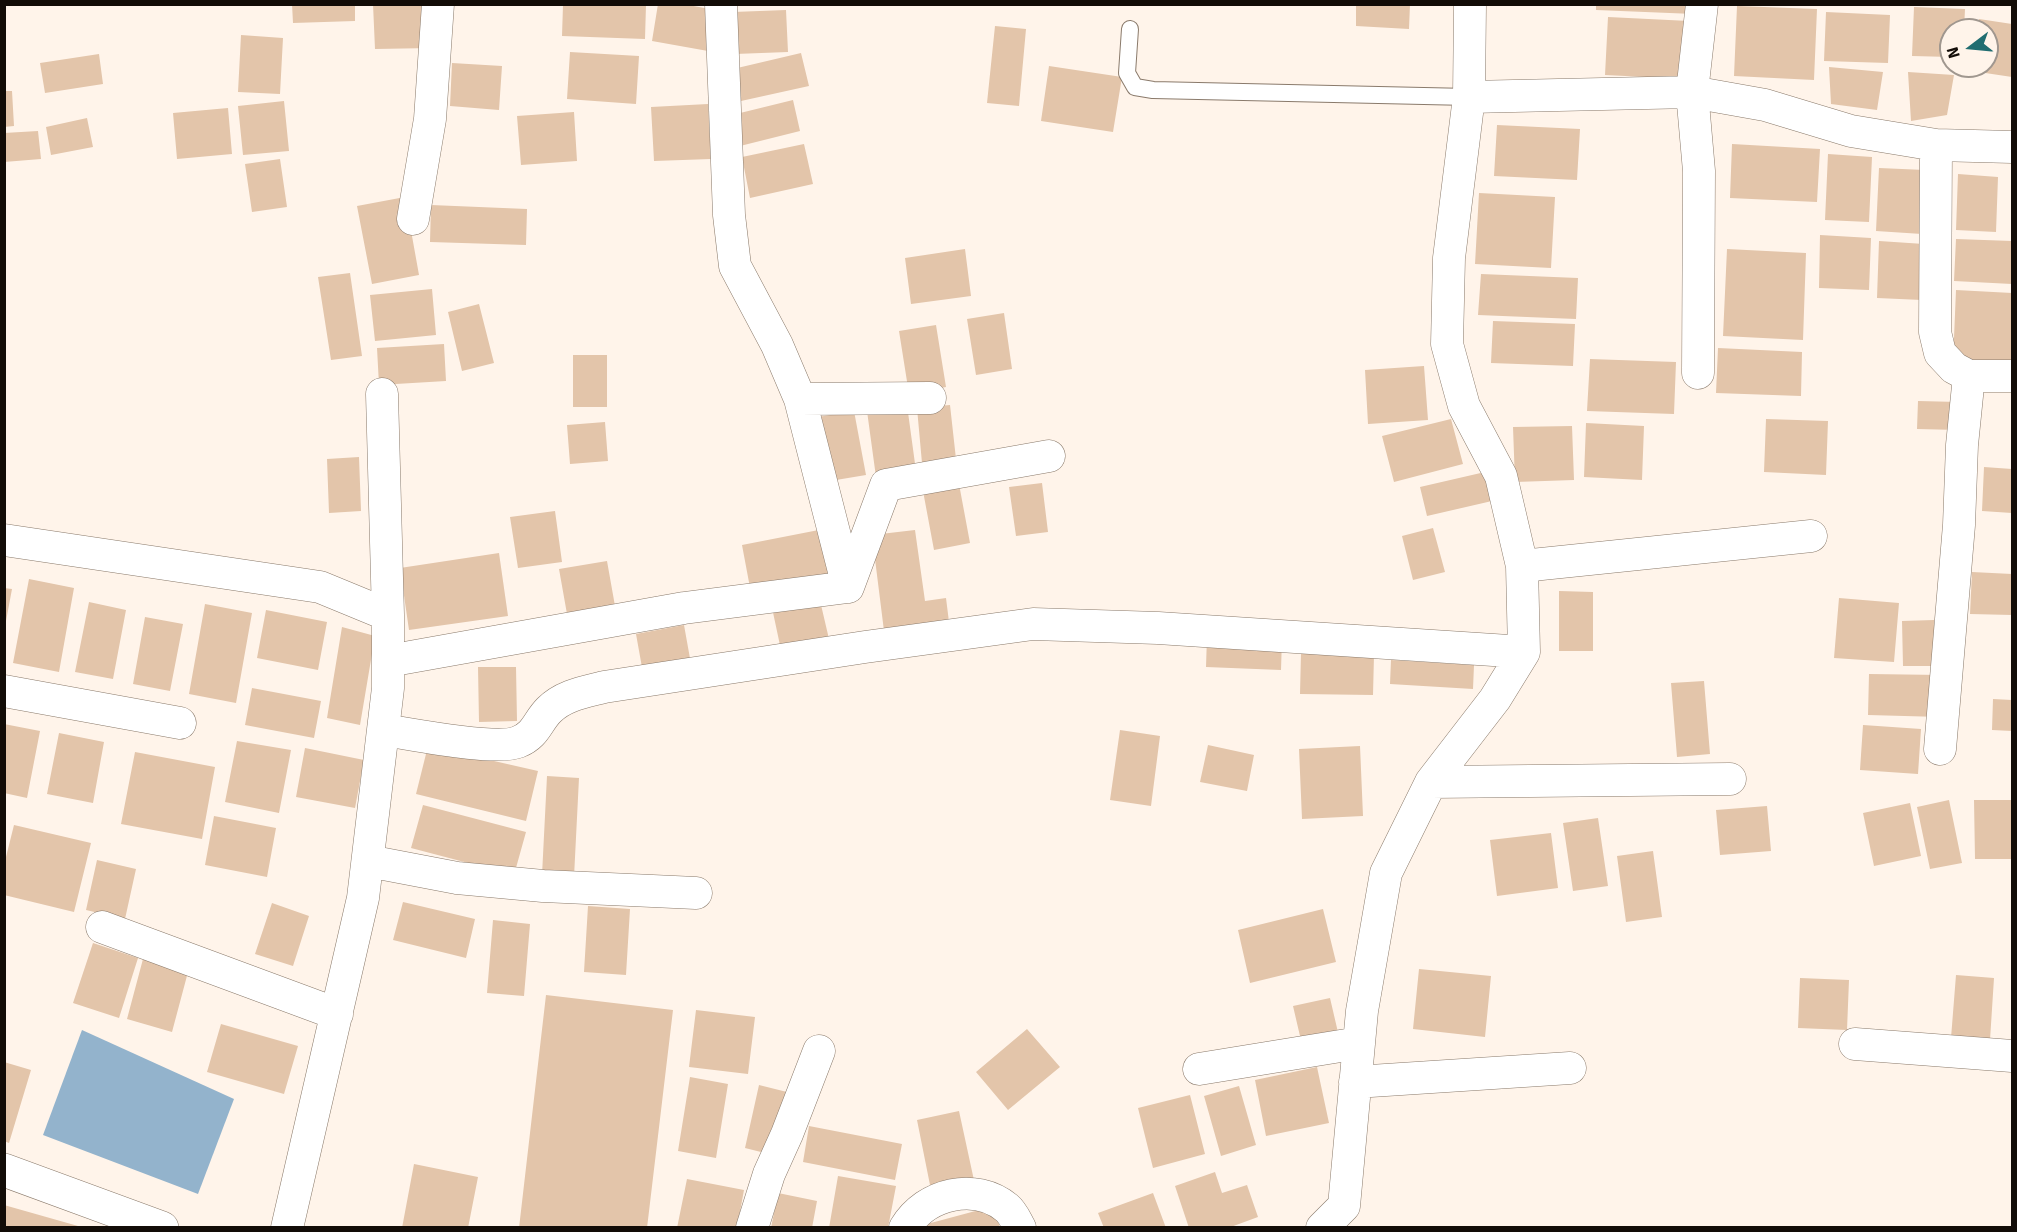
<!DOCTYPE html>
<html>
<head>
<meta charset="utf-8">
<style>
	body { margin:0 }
	#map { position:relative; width:2017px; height:1232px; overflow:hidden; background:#fff4ea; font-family:Signika,sans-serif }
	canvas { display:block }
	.frame { position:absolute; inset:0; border:6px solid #120c07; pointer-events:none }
	.north { position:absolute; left:1939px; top:18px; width:60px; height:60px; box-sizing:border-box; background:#fff4ea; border:2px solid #a0978f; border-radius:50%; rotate:254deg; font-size:16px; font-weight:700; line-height:24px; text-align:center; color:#120c07 }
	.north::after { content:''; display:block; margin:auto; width:21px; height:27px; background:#216d70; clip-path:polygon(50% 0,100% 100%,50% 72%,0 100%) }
</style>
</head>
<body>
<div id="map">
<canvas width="2017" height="1232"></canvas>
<div class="frame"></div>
<div class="north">N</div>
</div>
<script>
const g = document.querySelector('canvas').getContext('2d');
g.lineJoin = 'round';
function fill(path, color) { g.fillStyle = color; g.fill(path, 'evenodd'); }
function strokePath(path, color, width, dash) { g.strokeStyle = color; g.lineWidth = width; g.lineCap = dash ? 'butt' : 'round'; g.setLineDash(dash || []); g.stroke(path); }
fill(new Path2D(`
	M82,1030L234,1099L198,1194L43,1135Z`), '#93b3cc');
fill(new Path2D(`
	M292,4H355V21L293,23Z
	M373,4H431L432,48L375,49Z
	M658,4H683L715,10L708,51L652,41Z
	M1356,4H1410L1409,29L1356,26Z
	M1596,4H1695L1694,14L1596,10Z
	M563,5H646L645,39L562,36Z
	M1737,6L1817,9L1814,80L1734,76Z
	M1914,7L1965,9L1964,30H1951V57L1912,56Z
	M786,10L788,52L735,54L733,12Z
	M1826,12L1890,15L1888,63L1824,61Z
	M1608,17L1689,21L1687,79L1605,75Z
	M1979,19L2012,24V77L1972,71L1973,66H1987V30H1977Z
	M995,26L1026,29L1019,106L987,103Z
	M241,35L283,38L280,94L238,92Z
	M570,52L639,56L636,104L567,99Z
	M801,53L809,86L741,101L733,69Z
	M99,54L103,84L45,93L40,63Z
	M452,63L502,66L499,110L450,106Z
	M1049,66L1122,77L1113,132L1041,121Z
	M1829,67L1883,72L1877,110L1831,104Z
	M1908,72L1954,75L1947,115L1911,121Z
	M4,91H12L14,126L4,127Z
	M793,100L800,131L740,146L732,115Z
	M284,101L289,151L243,155L238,106Z
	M708,104L711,159L654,161L651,107Z
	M228,108L232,154L177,159L173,113Z
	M574,112L577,161L521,165L517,116Z
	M87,118L93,147L51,155L46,127Z
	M1497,125L1580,129L1577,180L1494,176Z
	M38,131L41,159L4,162V133Z
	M804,144L813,184L750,198L742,157Z
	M1732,144L1820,149L1817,202L1730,198Z
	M1828,154L1872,157L1869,222L1825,220Z
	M280,159L287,207L252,212L245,164Z
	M1879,168L1925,170L1922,234L1876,231Z
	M1958,174L1998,177L1996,232L1956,230Z
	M1479,193L1555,197L1551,268L1475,264Z
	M405,197L419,275L372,284L357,206Z
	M431,205L527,209L526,245L430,242Z
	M1820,235L1871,238L1869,290L1819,288Z
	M1956,239L2012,241V284L1954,281Z
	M1879,241L1924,244L1922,300L1877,298Z
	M965,249L971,296L911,304L905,258Z
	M1727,249L1806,253L1803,340L1723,336Z
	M350,273L362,356L331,360L318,277Z
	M1481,274L1578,278L1576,319L1478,315Z
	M432,289L436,335L375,341L370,295Z
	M1956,290L2012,293V364L1953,362Z
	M479,304L494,363L462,371L448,312Z
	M1004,313L1012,369L976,375L967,319Z
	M1493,321L1575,324L1573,366L1491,363Z
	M936,325L946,387L909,394L899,331Z
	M444,344L446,381L379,385L377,348Z
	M1718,348L1802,352L1801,396L1716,393Z
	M573,355H607V407H573Z
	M1590,359L1676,362L1674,414L1587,411Z
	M1424,366L1428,420L1368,424L1365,370Z
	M1918,401L1959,402L1958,430L1917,429Z
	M907,405L916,471L876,477L867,411Z
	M950,405L956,459L922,463L917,408Z
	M854,411L866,475L830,481L818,417Z
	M1451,419L1463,464L1394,482L1382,436Z
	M1766,419L1828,421L1826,475L1764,472Z
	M605,422L608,461L570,464L567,425Z
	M1586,423L1644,426L1642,480L1584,477Z
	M1572,426L1574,480L1515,482L1513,427Z
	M359,457L361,511L329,513L327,459Z
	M1984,467L2012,469V513L1982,511Z
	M1485,472L1492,501L1427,516L1420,487Z
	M1042,483L1048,532L1016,536L1009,487Z
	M959,484L970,543L934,550L923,491Z
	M555,511L562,562L518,568L510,517Z
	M829,528L838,576L751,593L742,545Z
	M1433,528L1445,572L1413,580L1402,536Z
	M915,530L925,601L946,598L950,630L885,639L872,535Z
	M499,553L508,616L409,630L400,568Z
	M607,561L615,606L567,614L559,569Z
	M1972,572L2012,574V615L1970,614Z
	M29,579L74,588L59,672L13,663Z
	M4,588L12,589L6,621L4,620Z
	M1559,591L1593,592V651H1559Z
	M818,592L829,639L781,650L771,603Z
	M1839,598L1899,603L1894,662L1834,658Z
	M89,602L126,610L113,679L75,672Z
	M205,604L252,613L236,703L189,694Z
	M266,610L327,622L318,670L257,658Z
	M145,617L183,624L170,691L133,684Z
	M1934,620V666H1903L1902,621Z
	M684,625L691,664L643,673L636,634Z
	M342,627L375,636L360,725L327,718Z
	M1207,636L1282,638L1281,670L1206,667Z
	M1301,653L1374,655L1373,695L1300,694Z
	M1391,660L1474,665L1473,689L1390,684Z
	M478,667H516L517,721L479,722Z
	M1869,674L1942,675L1941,717L1868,715Z
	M1704,681L1710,754L1677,757L1671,683Z
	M252,688L321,701L314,738L245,725Z
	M1993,699L2012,700V731L1992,730Z
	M4,724L40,731L27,798L4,793Z
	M1863,725L1921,729L1918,774L1860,770Z
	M1120,730L1160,736L1151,806L1110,800Z
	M59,733L104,742L93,803L47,794Z
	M237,741L291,750L279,813L225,802Z
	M1208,745L1254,755L1247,791L1200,782Z
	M428,746L538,771L526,821L416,794Z
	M1360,746L1363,816L1302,819L1299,749Z
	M305,748L364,760L355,808L296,797Z
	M135,752L215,767L202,839L121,824Z
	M547,776L579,778L574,877L542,875Z
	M1949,800L1962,863L1930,869L1917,807Z
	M1974,800H2012V859H1975Z
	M1910,803L1921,856L1874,866L1863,813Z
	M423,805L526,832L514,875L411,848Z
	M1767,806L1771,851L1720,855L1716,810Z
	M214,816L276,828L267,877L205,865Z
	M1598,818L1608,886L1573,891L1563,823Z
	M14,825L91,843L74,912L4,895V865Z
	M1551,833L1558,888L1497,896L1490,840Z
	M1653,851L1662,917L1626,922L1617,856Z
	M97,860L136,869L125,919L86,910Z
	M403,902L475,919L466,958L393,940Z
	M272,903L309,916L293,966L255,954Z
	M588,906L630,909L626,975L584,972Z
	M1323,909L1336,962L1250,983L1238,930Z
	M493,920L530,924L524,996L487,993Z
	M93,943L138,958L119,1018L73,1003Z
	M143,959L188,972L172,1032L127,1019Z
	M1419,969L1491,976L1485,1037L1413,1029Z
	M1956,975L1994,978L1990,1040L1951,1038Z
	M1800,978L1849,980L1847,1030L1798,1028Z
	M546,995L673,1010L647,1228H519Z
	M1330,998L1340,1041L1303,1049L1293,1006Z
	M696,1010L755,1017L748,1074L689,1067Z
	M221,1024L298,1046L284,1094L207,1072Z
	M1027,1029L1060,1067L1008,1110L976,1072Z
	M4,1062L31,1070L9,1143L4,1141Z
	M1317,1067L1329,1123L1266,1136L1255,1080Z
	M690,1077L728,1084L716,1158L678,1151Z
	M759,1085L787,1092L773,1155L745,1148Z
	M1239,1086L1256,1145L1221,1156L1204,1096Z
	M1190,1095L1205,1154L1153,1168L1138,1108Z
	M959,1111L975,1185L932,1195L917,1120Z
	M809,1126L902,1144L895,1180L803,1162Z
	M414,1164L478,1177L468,1228H402Z
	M1215,1172L1222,1193L1247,1185L1258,1217L1228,1228H1189L1175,1186Z
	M838,1176L896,1186L888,1228H829Z
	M687,1179L744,1190L737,1228H677Z
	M778,1193L817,1201L812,1228H771Z
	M1153,1193L1166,1228H1104L1098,1213Z
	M4,1205L78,1226V1228H4Z
	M994,1206L1000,1228H916V1227Z`), '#e3c5aa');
const service = new Path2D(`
	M1130,29L1127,73L1135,87L1153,90L1469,97`);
const minor = new Path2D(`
	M721,4L729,215L735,266L777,345L800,399L848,587
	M1469,97L1692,92L1765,105L1851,131L1936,145L2012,147
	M1936,145L1935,332L1940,353L1954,368L1969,376H2012
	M413,219L430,119L438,4
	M1698,373L1699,171L1692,92L1702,4
	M382,394L388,615
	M800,399L930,398
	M4,540L320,587L388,615V688L363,898L287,1228
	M1522,566L1811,536
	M388,661L684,608L848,587L886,485L1049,456
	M4,691L180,723
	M384,730C412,734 495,751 518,742C536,735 537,722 549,710C564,695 585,692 604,687L865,647L1033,624L1158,628L1524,652
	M1940,749L1959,525L1962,445L1969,376
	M1431,782L1730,779
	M368,861L457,878L543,886L696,893
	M102,927L337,1014
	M1855,1044L2012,1056
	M1199,1069L1359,1043
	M1355,1082L1570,1068
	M752,1228L769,1174L787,1134L819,1051
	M905,1228C926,1193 975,1182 1007,1208C1013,1213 1016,1221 1020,1228
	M1322,1228L1344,1206L1362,1011L1386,873L1431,782L1495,699L1524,652L1522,566L1501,476L1464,406L1447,344L1449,258L1469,97L1470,4`);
const tertiary = new Path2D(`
	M4,1170L162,1228`);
strokePath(service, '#8a7a6b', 18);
strokePath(minor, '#8a7a6b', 33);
strokePath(tertiary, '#8a7a6b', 34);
strokePath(service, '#fff', 16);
strokePath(minor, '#fff', 32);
strokePath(tertiary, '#fff', 33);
</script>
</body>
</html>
